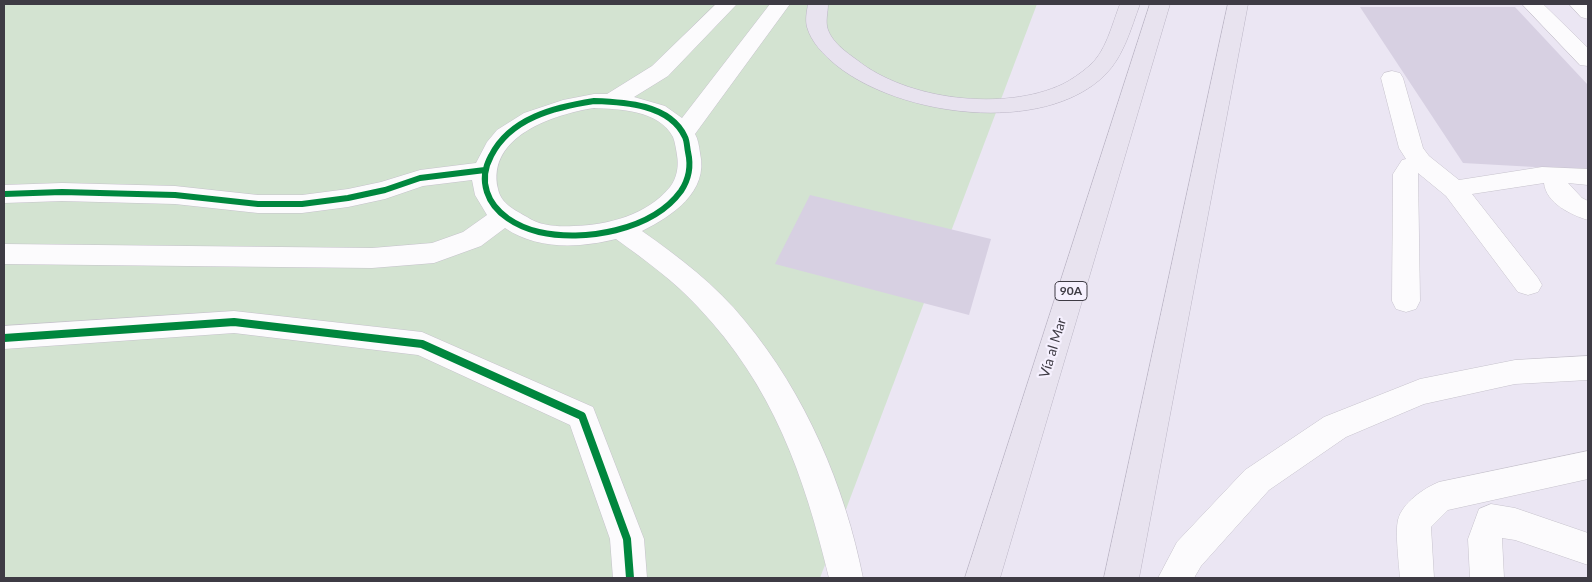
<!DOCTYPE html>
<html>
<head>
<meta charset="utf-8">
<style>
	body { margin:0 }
	#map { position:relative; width:1592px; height:582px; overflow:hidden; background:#ebe6f3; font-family:Lato,sans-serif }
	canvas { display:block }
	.frame { position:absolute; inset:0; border:5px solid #3e3b44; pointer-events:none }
</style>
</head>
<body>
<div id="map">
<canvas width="1592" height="582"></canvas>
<div class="frame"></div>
</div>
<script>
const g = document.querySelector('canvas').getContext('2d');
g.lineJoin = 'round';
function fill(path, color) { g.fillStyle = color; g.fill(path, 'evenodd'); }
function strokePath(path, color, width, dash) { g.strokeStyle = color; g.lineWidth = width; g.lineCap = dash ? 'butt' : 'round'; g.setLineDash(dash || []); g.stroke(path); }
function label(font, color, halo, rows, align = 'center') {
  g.font = font + ' Lato,sans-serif'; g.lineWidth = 4.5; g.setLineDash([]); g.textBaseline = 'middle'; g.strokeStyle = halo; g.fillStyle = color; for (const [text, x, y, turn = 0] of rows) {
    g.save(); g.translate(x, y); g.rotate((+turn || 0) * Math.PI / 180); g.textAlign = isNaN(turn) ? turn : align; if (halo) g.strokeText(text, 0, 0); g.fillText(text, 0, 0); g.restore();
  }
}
fill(new Path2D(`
	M4,4H1037L820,578H4Z`), '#d3e3d1');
fill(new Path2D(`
	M1360,7H1515L1588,85V170L1463,163Z
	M810,195L991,239L969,315L775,264Z`), '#d7d0e2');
const minor = new Path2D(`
	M716,4H737L668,76L634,97L665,106L682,118L770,4H790L695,134C698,139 699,146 700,153C709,192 672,216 642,231C679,257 716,285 745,321C805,393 845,486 863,578H829C804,475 773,386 698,307C674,281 645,260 616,239C580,248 537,250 505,228L481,246L434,263L372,268L4,264V244L372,248L432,243L463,232L487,215L475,195L472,180L423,186L385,199L348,207L302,213H258L175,204L62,201L4,203V185L62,183L175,186L258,195H302L348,189L381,182L420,170L476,163L487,142L497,130L524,113L563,100L594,94H607L652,66ZM594,108C619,109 659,110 673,137C675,142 676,149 677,155C679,166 677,178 670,187C647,215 608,225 574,226C558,227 540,226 527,217C515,210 501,204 498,189C486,136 555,114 594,108Z
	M1522,4H1543L1588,48V66L1580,65Z
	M1569,4H1588V19L1581,17Z
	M1392,71L1400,73L1403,78L1423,148L1429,156L1459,180L1542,167L1588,169V185L1568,183L1582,198L1588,201V220C1571,215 1546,203 1544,183L1472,194L1538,278L1542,285L1538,292L1528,295L1518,292L1446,196L1418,173L1420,301L1416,309L1406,312L1396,309L1392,301L1393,174L1402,160L1406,159L1399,148L1381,78L1384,73Z
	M234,311L422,332L593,407L644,539L647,578H613L610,539L570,425L418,355L234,333L4,349V326Z
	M1588,356V380L1515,384L1424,404L1346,437L1269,490L1201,566L1194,578H1158L1177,542L1245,470L1324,417L1420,379L1515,360Z
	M1588,451V479L1448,510L1431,527L1434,578H1400C1399,564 1395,532 1398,520C1402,503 1424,488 1439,482Z
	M1491,504L1515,508L1588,533V565L1515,540L1502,538L1504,578H1470L1468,539L1479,509Z`);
const highway = new Path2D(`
	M808,4H828C828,13 825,21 828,30C833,43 846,52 857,60C907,100 1004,112 1063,84C1071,80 1081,73 1088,67C1106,53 1112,24 1120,4H1140C1131,28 1124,56 1105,75C1043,136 899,116 836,65C824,55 811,42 807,27C805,19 807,11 808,4Z
	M1150,4H1170L1000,578H965Z
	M1228,4H1248L1139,578H1104Z`);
strokePath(minor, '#c6c2cc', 1);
strokePath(highway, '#bcb6c6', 1);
fill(minor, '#fcfbfd');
fill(highway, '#e8e3ef');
strokePath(new Path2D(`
	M594,101C624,102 670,104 685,137C687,141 687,147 688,152C691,165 689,179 681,191C652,231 583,242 539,232C518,227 494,214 487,192C483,180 485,167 491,156C510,118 555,107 594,101Z
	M4,194L62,192L175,195L258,204H302L348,198L385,190L420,178L485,170`), '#00873e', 6);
strokePath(new Path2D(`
	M4,338L234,322L422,344L582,416L627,539L630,578`), '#00873e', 8);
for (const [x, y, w] of [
	[1071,291,32]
]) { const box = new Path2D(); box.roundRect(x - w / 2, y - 9.5, w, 19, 4); g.fillStyle = '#f5f0fe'; g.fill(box); strokePath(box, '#3e3b44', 1); }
label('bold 12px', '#3e3b44', null, [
	["90A",1071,291]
]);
label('14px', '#3e3b44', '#f5f0fe', [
	["Vía al Mar",1053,348,-73]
]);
</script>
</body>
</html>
